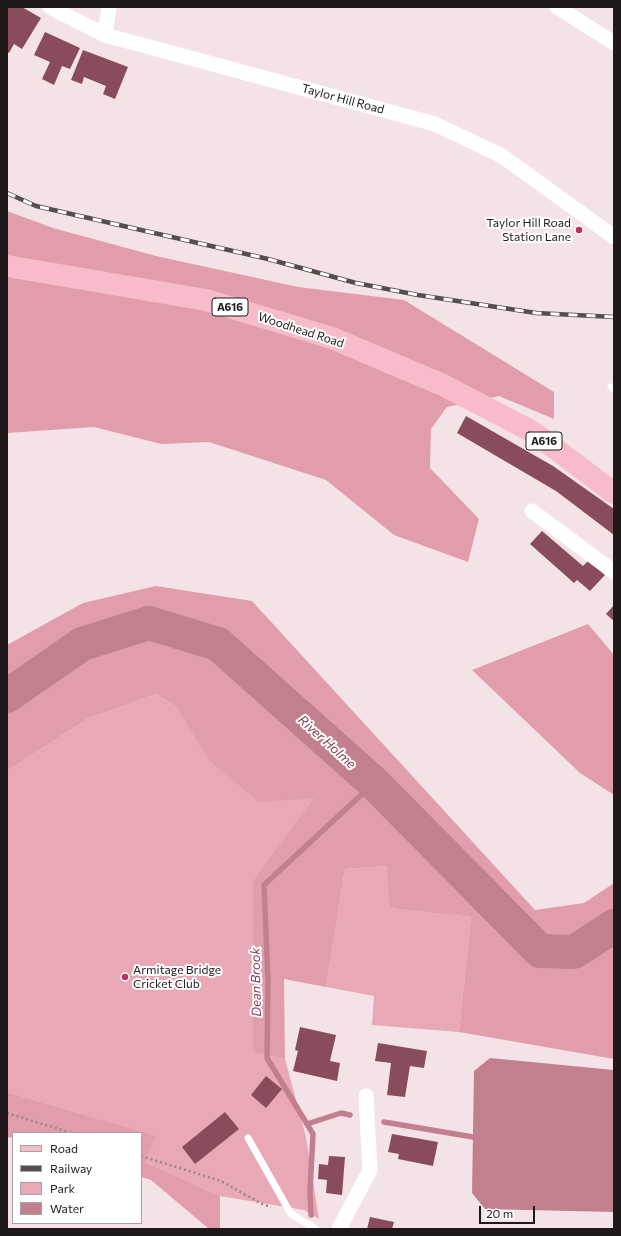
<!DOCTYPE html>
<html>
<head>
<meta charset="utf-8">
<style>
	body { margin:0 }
	#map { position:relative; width:621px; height:1236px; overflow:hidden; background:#f4e3e6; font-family:Commissioner,sans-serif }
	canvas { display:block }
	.frame { position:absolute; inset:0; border:8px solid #1f191a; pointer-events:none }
	.legend { position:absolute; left:12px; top:1132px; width:130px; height:92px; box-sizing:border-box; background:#fff; border:1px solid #a5a3a3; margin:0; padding:5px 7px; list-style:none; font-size:12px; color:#1f191a }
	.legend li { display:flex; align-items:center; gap:8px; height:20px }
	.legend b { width:20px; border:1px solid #a5a3a3 }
	.scale { position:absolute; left:479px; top:1206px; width:56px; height:18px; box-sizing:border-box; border:2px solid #1f191a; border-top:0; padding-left:5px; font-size:12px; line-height:14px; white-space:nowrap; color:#1f191a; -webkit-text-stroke:3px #fff; paint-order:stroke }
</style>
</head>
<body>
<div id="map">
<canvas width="621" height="1236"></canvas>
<div class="frame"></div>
<ul class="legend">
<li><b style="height:5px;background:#f8bbca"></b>Road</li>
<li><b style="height:5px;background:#564d4e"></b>Railway</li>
<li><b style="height:11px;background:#e9a8b6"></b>Park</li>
<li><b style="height:11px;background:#c2808f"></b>Water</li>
</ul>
<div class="scale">20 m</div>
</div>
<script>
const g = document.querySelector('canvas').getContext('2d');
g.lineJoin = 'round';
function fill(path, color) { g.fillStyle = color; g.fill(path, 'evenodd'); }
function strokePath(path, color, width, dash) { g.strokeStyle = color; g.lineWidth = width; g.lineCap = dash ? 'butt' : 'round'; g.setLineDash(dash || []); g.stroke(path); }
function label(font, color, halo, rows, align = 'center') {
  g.font = font + ' Commissioner,sans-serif'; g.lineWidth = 4; g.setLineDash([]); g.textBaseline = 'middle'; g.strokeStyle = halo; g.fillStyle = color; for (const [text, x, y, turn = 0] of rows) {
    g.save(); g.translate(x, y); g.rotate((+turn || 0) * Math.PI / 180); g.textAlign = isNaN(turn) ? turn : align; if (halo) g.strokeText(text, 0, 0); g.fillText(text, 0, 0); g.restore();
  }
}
fill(new Path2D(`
	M156,694L176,707L211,761L315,797L253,880V1052L285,1059L306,1137L319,1219L304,1210L220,1196L145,1162L155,1136L7,1092V771L87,719Z
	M388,866L389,908L471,917L459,1032L372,1025L374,996L326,987L345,869Z`), '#e9a8b6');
fill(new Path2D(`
	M7,211L53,228L156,256L298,287L404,300L554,392V419L499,396L447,407L431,429L430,468L479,519L468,562L394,535L326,480L209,442L161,444L94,427L7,433Z
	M156,586L252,601L535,910L584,903L614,883V1059L459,1032L471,917L389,908L387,866L345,869L326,987L284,979L285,1059L253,1052V880L314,798L259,802L210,761L176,707L156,694L87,719L7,771V645L83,603Z
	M588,624L614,655V795L580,773L472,670Z
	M7,1092L156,1136L145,1162L220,1196V1229H209L151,1180L141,1177V1133H13V1138L7,1137Z`), '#e19dab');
fill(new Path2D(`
	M490,1058L614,1070V1212L485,1209L472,1193L474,1071Z`), '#c2808f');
strokePath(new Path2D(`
	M384,1122L473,1137
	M307,1124L341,1113L350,1115
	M311,1215L310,1191L313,1134L267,1058L268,981L264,885L374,783`), '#c2808f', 5.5);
strokePath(new Path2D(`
	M7,696L82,644L149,623L218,644L374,783L540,951L574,952L614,926`), '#c2808f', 34);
fill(new Path2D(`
	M7,7H22L41,18L22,49L14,44L9,53L7,52Z
	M45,32L80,48L70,69L62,66L54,85L42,79L50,62L34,55Z
	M83,50L128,67L115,99L103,94L106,86L84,77L82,84L71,80Z
	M466,416L553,466L614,509V535L556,491L457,433Z
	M542,531L583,566L589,560L605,575L590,591L577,580L574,583L530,544Z
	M614,605V621L606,614Z
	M300,1027L336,1035L330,1061L340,1063L337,1081L293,1071L298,1051L295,1050Z
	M378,1043L427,1051L424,1068L410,1066L405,1097L387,1095L391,1063L375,1061Z
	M266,1076L282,1089L266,1108L251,1095Z
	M225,1112L239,1129L195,1164L182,1147Z
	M392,1134L438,1142L433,1166L398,1159L399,1154L388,1152Z
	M329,1156L345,1157L342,1195L326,1193L327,1180L318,1179L319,1164L328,1165Z
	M370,1217L394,1222L392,1229H367Z`), '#894c5b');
strokePath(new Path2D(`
	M7,1113L72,1133
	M141,1156L221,1181L262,1204L271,1207`), '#95898b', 2.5, [2, 3]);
strokePath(new Path2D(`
	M611,387L614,389
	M248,1138L291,1214L316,1229`), '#fff', 7);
strokePath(new Path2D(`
	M50,7L105,35L435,124L502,156L614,237
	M557,7L614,43
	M105,35L109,7
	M532,511L614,572
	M339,1229L370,1170L366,1096`), '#fff', 15);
strokePath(new Path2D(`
	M7,266L206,300L332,338L443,385L533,432L614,493`), '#f8bbca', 22);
const rail = new Path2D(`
	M7,193L36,206L268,259L356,283L418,295L536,313L614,317`);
strokePath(rail, '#564d4e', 4.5);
strokePath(rail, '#fff', 3, [9]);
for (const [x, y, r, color] of [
	[579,230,4,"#bd2f60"],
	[125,977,4,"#bd2f60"]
]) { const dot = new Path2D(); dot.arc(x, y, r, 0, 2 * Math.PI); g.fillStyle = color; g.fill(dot); strokePath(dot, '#fff', 1.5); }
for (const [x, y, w] of [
	[230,307,36],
	[544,441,36]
]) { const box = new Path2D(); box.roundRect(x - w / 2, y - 9, w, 18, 3); g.fillStyle = '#fff'; g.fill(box); strokePath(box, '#1f191a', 1); }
label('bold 11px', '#1f191a', null, [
	["A616",230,307],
	["A616",544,441]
]);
label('12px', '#1f191a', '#fff', [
	["Taylor Hill Road",343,99,15],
	["Woodhead Road",301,330,18]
]);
label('12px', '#1f191a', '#fff', [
	["Taylor Hill Road",571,223],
	["Station Lane",571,237],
	["Armitage Bridge",133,970,"left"],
	["Cricket Club",133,984,"left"]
], 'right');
label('italic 13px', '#88374d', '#fff', [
	["River Holme",327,742,42],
	["Dean Brook",256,982,-91]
]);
</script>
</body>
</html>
